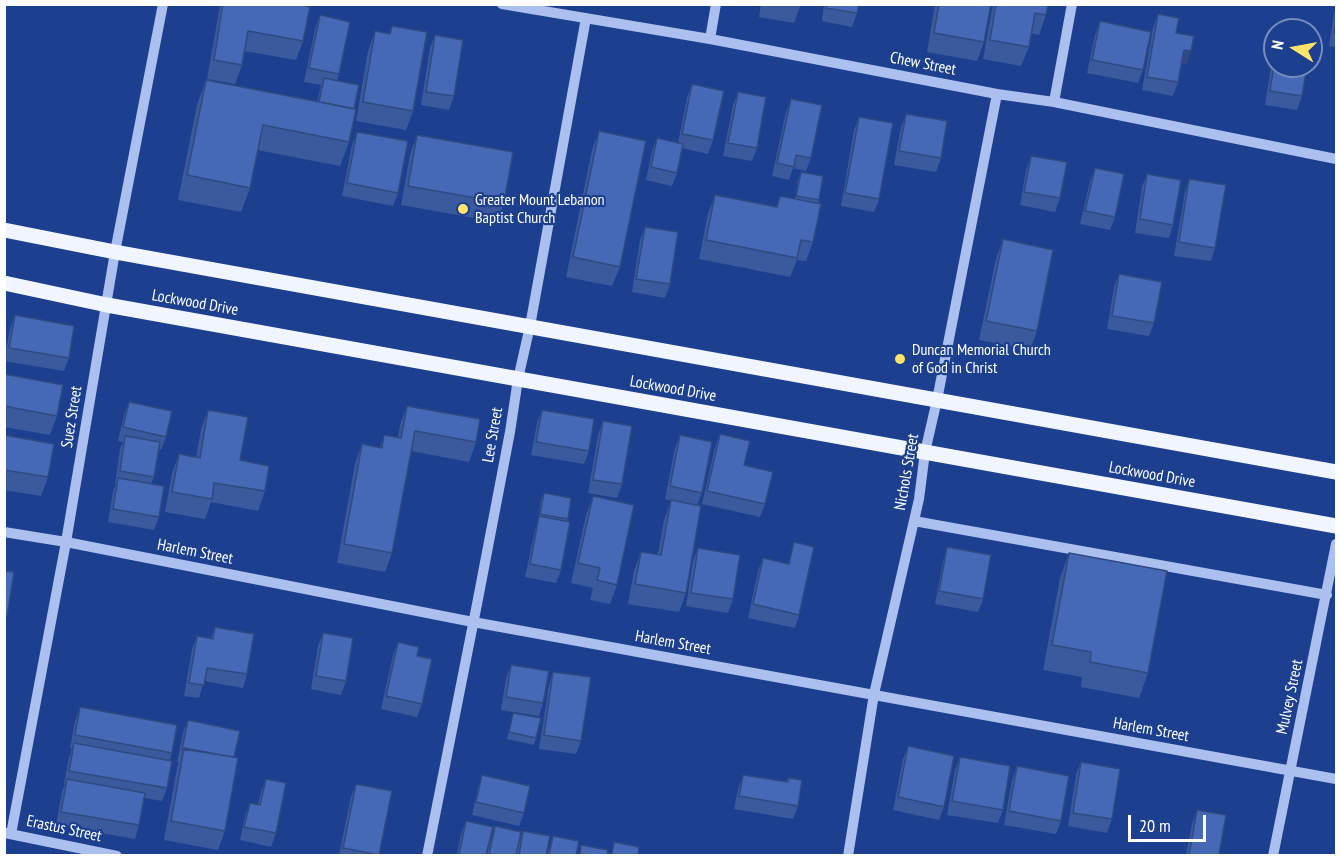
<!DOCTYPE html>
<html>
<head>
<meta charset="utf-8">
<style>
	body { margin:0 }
	#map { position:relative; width:1341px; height:860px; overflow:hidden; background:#1c408f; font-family:"PT Sans Narrow",sans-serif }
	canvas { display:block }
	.frame { position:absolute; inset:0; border:6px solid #fff; pointer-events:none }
	.north { position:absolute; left:1263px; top:18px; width:60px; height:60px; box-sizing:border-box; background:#1c408f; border:2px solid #778cbc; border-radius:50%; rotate:281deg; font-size:16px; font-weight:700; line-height:24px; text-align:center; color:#fff }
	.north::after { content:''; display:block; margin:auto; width:21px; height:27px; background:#fee569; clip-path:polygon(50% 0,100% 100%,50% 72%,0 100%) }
	.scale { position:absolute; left:1128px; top:815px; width:78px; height:27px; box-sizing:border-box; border:3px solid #fff; border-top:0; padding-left:8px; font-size:18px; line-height:21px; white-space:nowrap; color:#fff; -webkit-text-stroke:4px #1c408f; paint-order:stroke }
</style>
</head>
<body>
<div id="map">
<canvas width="1341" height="860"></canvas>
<div class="frame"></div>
<div class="north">N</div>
<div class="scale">20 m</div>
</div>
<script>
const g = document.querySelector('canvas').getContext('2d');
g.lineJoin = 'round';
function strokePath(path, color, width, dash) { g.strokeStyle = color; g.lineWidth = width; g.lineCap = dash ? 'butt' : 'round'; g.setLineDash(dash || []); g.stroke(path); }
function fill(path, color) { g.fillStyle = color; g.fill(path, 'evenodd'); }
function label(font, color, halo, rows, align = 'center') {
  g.font = font + ' "PT Sans Narrow",sans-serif'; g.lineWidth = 4.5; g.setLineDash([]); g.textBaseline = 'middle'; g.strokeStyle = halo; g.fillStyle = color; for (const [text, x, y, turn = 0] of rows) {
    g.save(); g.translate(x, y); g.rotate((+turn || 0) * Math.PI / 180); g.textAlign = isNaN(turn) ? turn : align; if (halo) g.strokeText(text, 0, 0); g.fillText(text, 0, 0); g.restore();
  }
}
strokePath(new Path2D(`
	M502,4L710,39L997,94L1054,102L1336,159
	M710,39L716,4
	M1054,102L1072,4
	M914,521L1327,595
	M4,532L66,542L473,622L1336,779
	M5,833L117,856
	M11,834L66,542L115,252L163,4
	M427,856L478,599L510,432L518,379L530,326L586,18
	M848,856L874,694L919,499L925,452L937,400L997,94
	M1273,856L1336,544`), '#abc0ee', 10);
strokePath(new Path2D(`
	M4,230L115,252L1336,472
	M4,283L107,305L1336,526`), '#f1f5ff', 15);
fill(new Path2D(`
	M221,4H298L303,41L296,60L244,51L242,65L235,84L207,79L219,11Z
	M761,4H801L794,23L759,17Z
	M824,4H859L857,13L852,27L822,21Z
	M935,4H991L984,42L977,61L927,52Z
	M993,4H1048L1046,15L1039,35L1031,33L1029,47L1021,66L983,59Z
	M1336,8V47L1329,46L1334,14Z
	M1158,14L1176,33L1187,64L1181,63L1178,82L1173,96L1142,90L1153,28Z
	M320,15L339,74L337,81L349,142L340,166L257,150L250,188L241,212L178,200L197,105L206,80L317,102L321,85L304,82L315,29Z
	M1100,21L1143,70L1138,83L1087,73L1095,35Z
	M392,26L413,111L406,130L356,121L368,51L375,31L389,34Z
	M435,35L454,96L449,110L421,105L430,48Z
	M1275,49V66L1302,96L1297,110L1265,105L1273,55Z
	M692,84L713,140L708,154L682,148L677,173L672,186L646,180L652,151L657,138L678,143L687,98Z
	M738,92L757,148L752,161L723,156L733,105Z
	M791,99L811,158L806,171L793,168L789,180L772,176L786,112Z
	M906,114L941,158L936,172L894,165L901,127Z
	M859,117L879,199L874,212L841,206L854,130Z
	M599,131L620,267L612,286L566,277L592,150Z
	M357,132L398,193L393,206L342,196L352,145Z
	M417,135L504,203L497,222L401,205L410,155Z
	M1031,156L1060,198L1055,212L1020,205L1026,170Z
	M1095,168L1115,217L1110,230L1080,224L1090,181Z
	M801,172L819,200L813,242L806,261L797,260L790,277L699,259L708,214L715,195L776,207L780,196L795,199L798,179Z
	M1147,174L1173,225L1169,238L1135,233L1142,187Z
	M1189,179L1215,248L1211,261L1174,256L1185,192Z
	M645,227L670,284L665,298L632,292L640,240Z
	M1003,239L1037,331L1030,350L979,340L996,259Z
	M1119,274L1154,323L1149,336L1107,329L1114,287Z
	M15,315L69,358L64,371L4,361L10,329Z
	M4,374L57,416L50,435L4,427Z
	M129,402L166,437L161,450H159L154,477L151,484L159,517L154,530L108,522L113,491L116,484H115L120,449L123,442L118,441L124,415Z
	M407,406L476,442L469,462L411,451L392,553L385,572L337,563L355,464L362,444L380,447L384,435L398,438L400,425Z
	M208,410L240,460L265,491L258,511L211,502L205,519L165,512L172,473L179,454L196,457L201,429Z
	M542,410L589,451L584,464L531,455L537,423Z
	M603,421L622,484L617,498L588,493L598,435Z
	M720,434L744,465L765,504L760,517L702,504L715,447Z
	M4,435L48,477L41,496L4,490Z
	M680,435L702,493L697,505L686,593L679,612L628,604L634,571L641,552L658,554L664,520L671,501L665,499L675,448Z
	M544,493L568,519L561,570L556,583L525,577L535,530L538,521L541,500Z
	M593,496L617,585L610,604L590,600L593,588L571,583L586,515Z
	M794,542L799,615L795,628L748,618L758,571L763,558L788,564Z
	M947,547L983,599L978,612L935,604L943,561Z
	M698,548L733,599L728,613L686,606L693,561Z
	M1069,553L1148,673L1139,698L1081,687L1082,677L1043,670L1060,578Z
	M215,627L247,674L243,688L204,681L199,698L184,696L192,649L197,636L211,638Z
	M323,633L346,681L341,695L311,689L318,646Z
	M398,642L417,656L422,704L417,717L381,709L393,655Z
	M511,665L543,703L539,716L501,710L506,678Z
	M553,672L581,741L576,754L539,749L549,685Z
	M80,707L172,753L170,760L167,788L162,801L144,798L139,825L135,839L56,825L62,792L65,784H64L69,757L72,749L70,748L75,721Z
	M513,713L536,738L534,745L507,739Z
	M188,720L234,757L225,831L218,850L164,840L177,768L179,762H177L183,733Z
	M908,746L944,807L939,820L893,810L903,759Z
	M960,757L1003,810L998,823L947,815L955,770Z
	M1081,762L1112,819L1107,833L1068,826L1076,775Z
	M1017,766L1061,821L1056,834L1004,825L1012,780Z
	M482,775L524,813L519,826L472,815L478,789Z
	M743,775L786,782L788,778L798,806L793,819L734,809L738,789Z
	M266,779L276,833L271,847L240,840L245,816L250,803L258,804L261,792Z
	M356,784L379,855H339L351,797Z
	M1197,810L1219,855H1186L1192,824Z
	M466,821L486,855H457L461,834Z
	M495,826L520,841L523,831L546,855H487L491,839Z
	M553,836L576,855H547Z`), '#3b5a9d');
fill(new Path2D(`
	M1184,50L1191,51L1187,64L1179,63Z`), '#304a80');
const building = new Path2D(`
	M223,4H298L310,7L303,41L248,31L242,65L214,60Z
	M827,4H859L857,13L826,8Z
	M939,4H991L984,42L934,33Z
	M996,4H1048L1046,15L1035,13L1029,47L990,40Z
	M1158,14L1179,18L1176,33L1194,36L1191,51L1184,50L1178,82L1147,77Z
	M320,15L350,22L339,74L309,68Z
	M1336,16V33H1334Z
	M1100,21L1151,32L1143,70L1092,60Z
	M392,26L427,32L413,111L363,102L375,31L390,34Z
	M435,35L463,40L454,96L426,92Z
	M1275,58V66H1307L1302,96L1270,91Z
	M324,78L359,85L354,109L319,102Z
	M206,80L356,109L349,142L263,125L250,188L187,175Z
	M692,84L724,91L713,140L682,134Z
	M738,92L766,97L757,148L728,143Z
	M791,99L822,105L811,158L796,155L794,167L777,163Z
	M906,114L947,121L941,158L899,151Z
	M859,117L893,123L879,199L845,193Z
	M599,131L646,141L620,267L573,257Z
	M357,132L408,141L398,193L347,183Z
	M417,135L513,152L504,203L408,186Z
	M657,138L683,144L677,173L651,167Z
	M1031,156L1067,162L1060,198L1024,192Z
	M1095,168L1124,174L1115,217L1085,211Z
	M801,172L823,176L819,200L796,196Z
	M1147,174L1181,180L1173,225L1140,219Z
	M1189,179L1226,185L1215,248L1179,242Z
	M715,195L777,207L780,196L821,204L813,242L801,240L797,258L706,240Z
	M645,227L678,232L670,284L636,279Z
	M1003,239L1053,250L1037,331L986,321Z
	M1119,274L1162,282L1154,323L1112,316Z
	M15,315L74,326L69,358L9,348Z
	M4,374L63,385L57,416L4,406Z
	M129,402L172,411L166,437L123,427Z
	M407,406L480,419L476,442L415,431L392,553L344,544L362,444L382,448L384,435L401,438Z
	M208,410L248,417L240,460L269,466L265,491L214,483L212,499L172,492L179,454L200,458Z
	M542,410L594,419L589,451L536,442Z
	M603,421L632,426L622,484L593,480Z
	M720,434L750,441L744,465L773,472L765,504L707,491Z
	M4,435L54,444L48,477L4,470Z
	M680,435L712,442L702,493L670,486Z
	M125,436L160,442L154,477L120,471Z
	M118,478L164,486L159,517L113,509Z
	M544,493L571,498L568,519L540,514Z
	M593,496L634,505L617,585L597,580L600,568L578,563Z
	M671,500L701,506L686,593L635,584L641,552L661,555Z
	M539,516L570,522L561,570L530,564Z
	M794,542L814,547L799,615L753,604L763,558L789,564Z
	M947,547L991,555L983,599L939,591Z
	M698,548L740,555L733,599L691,593Z
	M1069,553L1167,571L1148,673L1090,662L1091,652L1052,645Z
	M4,571L14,572L7,616H4Z
	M215,627L254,634L247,674L207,668L204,685L189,683L197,636L213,639Z
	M323,633L353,638L346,681L316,676Z
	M398,642L419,647L417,656L432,659L422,704L386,696Z
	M511,665L549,671L543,703L506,697Z
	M553,672L591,677L581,741L544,735Z
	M80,707L177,725L172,753L75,735Z
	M513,713L541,718L536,738L509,732Z
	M188,720L240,731L234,757L182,749Z
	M74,743L172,761L167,788L69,771Z
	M908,746L954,756L944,807L898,797Z
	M184,748L238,758L225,831L171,821Z
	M960,757L1010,766L1003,810L952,801Z
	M1081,762L1120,769L1112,819L1073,813Z
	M1017,766L1069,776L1061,821L1009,811Z
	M482,775L530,786L524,813L476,802Z
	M743,775L788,782V778L802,780L798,806L739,796Z
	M67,779L145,793L139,825L61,812Z
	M266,779L286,783L276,833L244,827L250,803L260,805Z
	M356,784L392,791L379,855L343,848Z
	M1197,810L1226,815L1219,855H1189Z
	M466,821L493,827L486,855H459Z
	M495,826L521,832L516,855H489Z
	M523,831L550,836L546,855H519Z
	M553,836L579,841L576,855H549Z
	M614,842L639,847L638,855H612Z
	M581,845L608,850L607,855H580Z`);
fill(building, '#4569b7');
strokePath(building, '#304a80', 1.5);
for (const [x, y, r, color] of [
	[463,209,6,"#fee569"],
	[900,359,6,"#fee569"]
]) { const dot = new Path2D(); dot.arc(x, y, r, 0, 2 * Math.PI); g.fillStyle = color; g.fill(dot); strokePath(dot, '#1c408f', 2); }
label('16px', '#fff', '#1c408f', [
	["Chew Street",923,64,11],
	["Lockwood Drive",195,303,10],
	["Lockwood Drive",673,389,10],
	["Suez Street",72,417,-81],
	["Lee Street",493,435,-80],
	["Nichols Street",907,472,-80],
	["Lockwood Drive",1152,475,10],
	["Harlem Street",195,552,11],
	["Harlem Street",673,643,10],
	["Mulvey Street",1290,697,-78],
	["Harlem Street",1151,730,10],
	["Erastus Street",64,829,12]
]);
label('16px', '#fff', '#1c408f', [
	["Greater Mount Lebanon",475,200],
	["Baptist Church",475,218],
	["Duncan Memorial Church",912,350],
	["of God in Christ",912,368]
], 'left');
</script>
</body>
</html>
